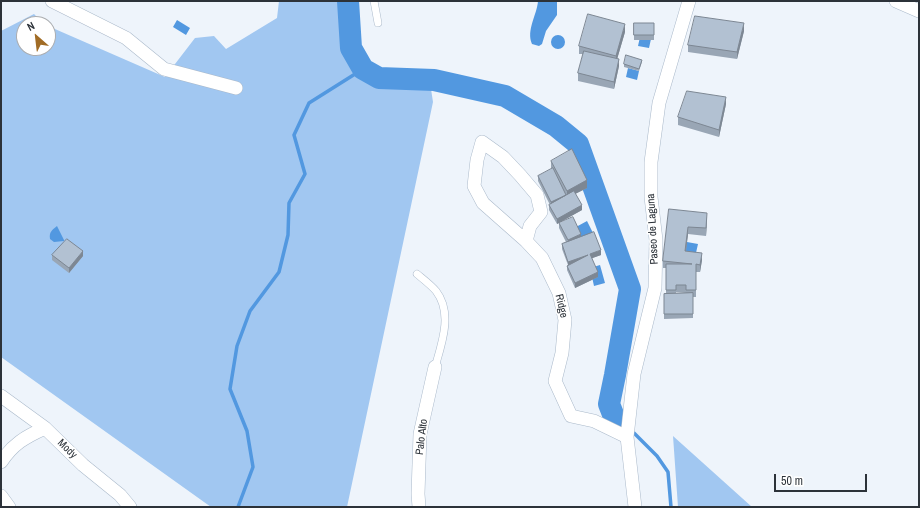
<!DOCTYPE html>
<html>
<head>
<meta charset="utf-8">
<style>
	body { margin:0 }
	#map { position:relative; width:920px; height:508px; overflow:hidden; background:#eef4fb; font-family:"Archivo Narrow",sans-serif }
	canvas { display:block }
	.frame { position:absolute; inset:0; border:2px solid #2c3239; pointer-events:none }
	.north { position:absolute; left:16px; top:16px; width:40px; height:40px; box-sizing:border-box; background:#fff; border:1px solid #abadb0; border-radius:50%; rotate:332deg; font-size:11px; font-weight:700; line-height:16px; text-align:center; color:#2c3239 }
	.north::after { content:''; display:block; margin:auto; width:14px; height:18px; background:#a16c25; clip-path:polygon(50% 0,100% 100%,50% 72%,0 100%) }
	.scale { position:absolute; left:774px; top:474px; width:93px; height:18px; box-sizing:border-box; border:2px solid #2c3239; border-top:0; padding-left:5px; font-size:12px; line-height:14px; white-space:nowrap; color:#2c3239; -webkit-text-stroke:3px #fff; paint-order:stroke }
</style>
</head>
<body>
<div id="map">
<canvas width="920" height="508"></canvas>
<div class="frame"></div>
<div class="north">N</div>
<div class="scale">50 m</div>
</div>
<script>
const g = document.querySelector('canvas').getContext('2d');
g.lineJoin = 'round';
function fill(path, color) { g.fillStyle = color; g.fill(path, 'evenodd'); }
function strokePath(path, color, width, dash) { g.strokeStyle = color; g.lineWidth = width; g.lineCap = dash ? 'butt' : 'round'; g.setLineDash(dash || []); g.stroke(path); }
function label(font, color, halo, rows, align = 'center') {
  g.font = font + ' "Archivo Narrow",sans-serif'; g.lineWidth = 3; g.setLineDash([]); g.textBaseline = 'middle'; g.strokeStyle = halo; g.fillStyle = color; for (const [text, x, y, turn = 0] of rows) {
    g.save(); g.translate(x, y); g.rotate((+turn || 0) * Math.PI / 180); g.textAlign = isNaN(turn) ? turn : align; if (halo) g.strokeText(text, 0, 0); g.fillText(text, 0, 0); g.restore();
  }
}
fill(new Path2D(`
	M279,1H348L351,48L363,69L379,79L431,89L433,102L347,507H211L1,357V31L34,14L44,24H24V48H48V26L165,77L195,38L214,36L226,49L277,18Z
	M673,436L752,507H678Z`), '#a1c7f1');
fill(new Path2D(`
	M538,1H557V15L546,31L542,44L539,46L532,44C526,30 537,15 538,1Z
	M177,20L190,28L186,35L173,27Z
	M551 42a7 7 0 1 1 14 0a7 7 0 1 1-14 0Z
	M640,37L651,39L649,48L638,46Z
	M628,68L639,71L637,80L626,77Z
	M587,221L596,239L584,244L576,227Z
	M57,226L64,240V241L54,242L50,239C49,232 52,230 57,226Z
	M687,242L698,244L693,266L682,263Z
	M600,265L605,283L594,286L590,268Z`), '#5298e0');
strokePath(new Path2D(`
	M634,433L657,456L668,472L671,507
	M238,507L253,467L247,431L230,389L237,346L250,311L279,272L288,235L289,203L305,174L294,135L309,103L363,69`), '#5298e0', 3.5);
strokePath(new Path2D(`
	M348,1L351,48L363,69L379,78L434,80L505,96L556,126L578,144L630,289L615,375L609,404L616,422`), '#5298e0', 22);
const lane = new Path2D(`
	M374,1L378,23
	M417,274C423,279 431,285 436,291C453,313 442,343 435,367`);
const street = new Path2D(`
	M52,1L126,38L164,69L236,88
	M896,1L919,11
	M526,241L530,226L541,212L537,195L520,175L503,157L482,142L477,160L474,186L483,203L526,241L542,258L559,293L565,320L562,353L555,381L571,416L594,421L627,437
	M1,396L45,428L83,465L120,495L130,507
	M1,462C13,444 25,437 45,428
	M1,496L9,507
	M419,507L418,494L420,434L435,367
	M635,507L627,437L634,374L655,288L656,240L651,197V162L659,103L689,1`);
strokePath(lane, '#aab9ca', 8);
strokePath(street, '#aab9ca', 14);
strokePath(lane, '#fff', 7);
strokePath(street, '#fff', 13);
fill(new Path2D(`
	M634,23H654V40H634Z
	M744,31L737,59L688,52V45Z
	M625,32L617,59L619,66L614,89L578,81V73L583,54H579V46Z
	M642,62L639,71L624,67V64Z
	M726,104L719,137L678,125V117Z
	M551,161L587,188L575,194L582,210L557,224L549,210V205H550L538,181V176L552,169L551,168Z
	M669,209L707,221L706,236L688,234L686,251L702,260L700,272H696V297H693V318L664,319V294L666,293V268H663V261ZM676,292L686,293H676Z
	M559,223L581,237L601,255L592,258L598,277L575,288L567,270V266L568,265L562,249V244L566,242L559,228Z
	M52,255L83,256L69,273L52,260Z`), '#99a6b5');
fill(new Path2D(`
	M744,23V31L737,59V52Z
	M625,24V32L616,63V56Z
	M619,59V66L614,89V82Z
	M726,97V104L719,137V130Z
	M587,180V188L567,198V191Z
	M566,195V199L551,207V202Z
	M582,205V210L557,224V219Z
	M707,213V221L706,236V228Z
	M688,227V234L685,258V251Z
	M581,234V239L568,245V240Z
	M601,250V255L590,259V254Z
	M83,251V256L69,273V268Z
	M702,253V260L700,272V265Z
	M588,255L568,267V262Z
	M598,272V277L575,288V283Z`), '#7d8793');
const building = new Path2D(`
	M588,14L625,24L616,56L579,46Z
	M695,16L744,23L737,52L688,45Z
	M634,23H654V35H634Z
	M584,51L619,59L614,82L578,73Z
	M626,55L642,60L639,69L624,64Z
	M687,91L726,97L719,130L678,117Z
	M572,149L587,180L567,191L551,161Z
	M553,168L566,195L551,202L538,176Z
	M574,191L582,205L557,219L549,205Z
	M669,209L707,213L706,228L688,227L685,251L702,253L700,265L696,264V290H686V285H676V290H666V264H692L663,261Z
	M573,217L581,234L568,240L559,223Z
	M594,232L601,250L590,254L598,272L575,283L567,266L588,255L568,262L562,244Z
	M67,239L83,251L69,268L52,255Z
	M693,293V314H664V294Z`);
fill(building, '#b2c1d2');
strokePath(building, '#7d8793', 1);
label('11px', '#2c3239', '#fff', [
	["Paseo de Laguna",653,229,-93],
	["Ridge",561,306,77],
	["Palo Alto",422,437,-83],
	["Mody",67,449,44]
]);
</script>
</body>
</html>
